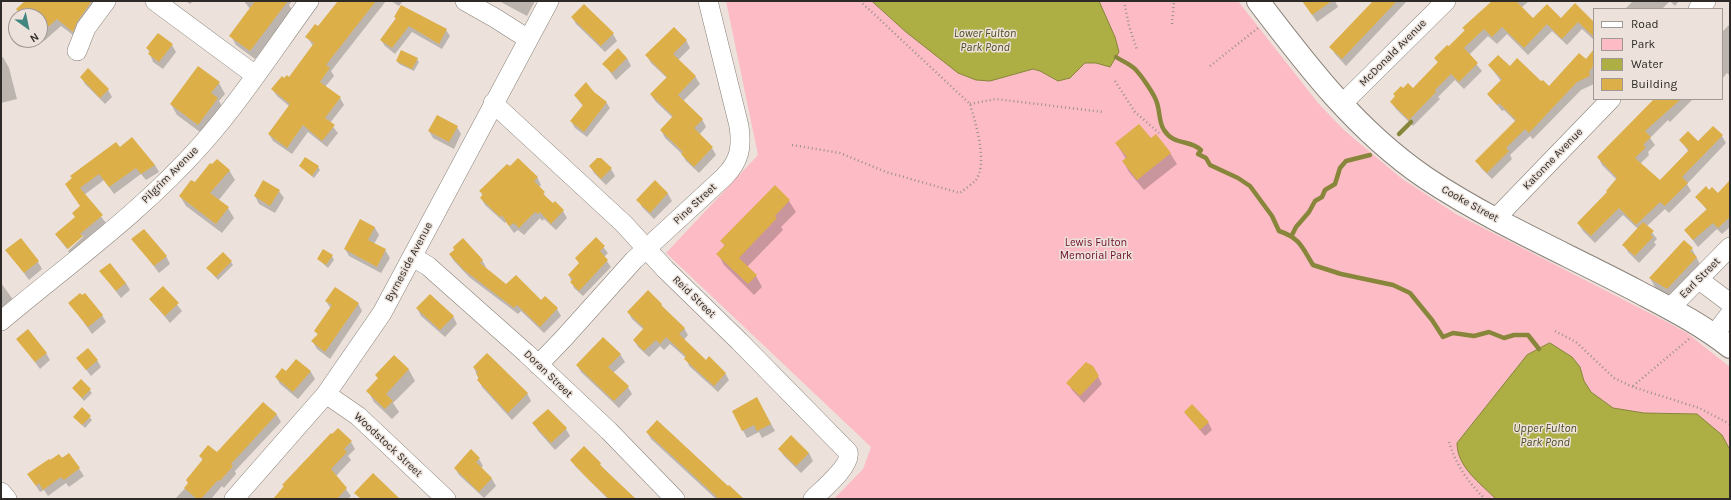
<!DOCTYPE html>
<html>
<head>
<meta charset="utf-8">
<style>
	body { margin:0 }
	#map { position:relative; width:1731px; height:500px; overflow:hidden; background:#ece2db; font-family:Karla,sans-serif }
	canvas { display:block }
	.frame { position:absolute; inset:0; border:2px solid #2d2a27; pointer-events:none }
	.legend { position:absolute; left:1593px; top:8px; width:130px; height:92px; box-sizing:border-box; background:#ece2db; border:1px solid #a09893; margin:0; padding:5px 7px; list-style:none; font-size:12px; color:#2d2a27 }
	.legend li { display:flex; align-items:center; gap:8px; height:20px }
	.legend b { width:20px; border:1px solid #a09893 }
	.north { position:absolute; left:8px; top:8px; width:40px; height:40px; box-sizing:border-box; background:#ece2db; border:1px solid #a09893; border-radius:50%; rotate:147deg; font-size:11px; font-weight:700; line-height:16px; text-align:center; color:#2d2a27 }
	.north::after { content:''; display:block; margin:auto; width:14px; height:18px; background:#41877f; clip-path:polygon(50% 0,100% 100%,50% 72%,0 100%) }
</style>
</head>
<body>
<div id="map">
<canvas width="1731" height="500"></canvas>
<div class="frame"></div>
<ul class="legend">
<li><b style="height:5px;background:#fff"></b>Road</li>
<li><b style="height:11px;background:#fdbcc5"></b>Park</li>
<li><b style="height:11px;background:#adae43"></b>Water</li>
<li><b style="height:11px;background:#dcaf49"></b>Building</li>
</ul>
<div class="north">N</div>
</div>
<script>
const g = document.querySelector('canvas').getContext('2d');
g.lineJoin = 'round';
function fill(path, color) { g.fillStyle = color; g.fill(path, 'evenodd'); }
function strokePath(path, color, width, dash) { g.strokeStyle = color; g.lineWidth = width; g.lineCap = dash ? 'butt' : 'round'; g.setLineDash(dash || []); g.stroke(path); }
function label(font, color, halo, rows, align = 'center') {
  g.font = font + ' Karla,sans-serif'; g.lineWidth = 3; g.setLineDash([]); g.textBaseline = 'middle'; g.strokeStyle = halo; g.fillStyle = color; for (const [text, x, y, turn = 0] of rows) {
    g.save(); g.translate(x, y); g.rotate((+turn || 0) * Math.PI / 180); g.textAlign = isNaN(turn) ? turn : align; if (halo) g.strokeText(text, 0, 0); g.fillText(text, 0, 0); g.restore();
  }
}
fill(new Path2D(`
	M726,1H1238L1318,103L1344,130L1401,178L1456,214L1669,323L1687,333L1730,367V499H834L863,469L871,447L666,253L758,155Z`), '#fdbcc5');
const water = new Path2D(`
	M872,1H1099L1115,37L1119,52L1110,67L1096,63H1085L1070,78L1058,81L1040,71L1033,69L990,81L976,80L958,73L906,32Z
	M1550,343L1572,357L1580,367L1584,381L1591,392L1613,408L1644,413L1697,414L1722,435L1730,450V499H1496C1480,483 1457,467 1457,443L1527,355Z`);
fill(water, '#adae43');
strokePath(water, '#87863b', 1);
fill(new Path2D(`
	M28,1H102L77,38L61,26L44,41L40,37V16H21L18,9Z
	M186,1H193L190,4Z
	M244,1H292L289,5L292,10L255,59L236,45L231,36L250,9Z
	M339,1H386L331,71L334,76L325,87L340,98L344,105L330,123L338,133L327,147L308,132L292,154L273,141L269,134L289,106L277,96L272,89L284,79L289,78L313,46L307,37L318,27Z
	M391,1H403L399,6Z
	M499,1H535L527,16Z
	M1307,1H1335L1338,7L1317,22L1304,3Z
	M1375,1H1407L1346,66L1335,54L1331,47Z
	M1494,1H1529L1521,8L1533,19H1561L1594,23V40L1582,29L1567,45L1552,31L1528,55L1507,34L1497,44L1488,36L1469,55L1482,71L1464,89L1455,80L1438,97L1440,99L1413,126L1396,109L1391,102L1403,90L1413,89L1438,63L1435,58L1449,48L1465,31L1463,28Z
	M1633,1H1679L1675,6L1670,1L1662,9H1625Z
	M395,17L446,30L450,36L442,49L412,32L395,54L385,46L381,40L396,19Z
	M572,17L613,34L617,41L605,52L576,24Z
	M1730,24V76L1727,73L1722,79V32Z
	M686,40L690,48L678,60L695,76L700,84L683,101L702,119L706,127L699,135L712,148L716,155L699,173L686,161L682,154L665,138L661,130L673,118L656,102L651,95L667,78L651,63L647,56Z
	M172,45L176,52L163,69L153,62L148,49Z
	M1594,51V84L1581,90L1533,139L1530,136L1510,155L1512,159L1492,179L1481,168L1477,161L1516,122L1504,110L1502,111L1488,94L1501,81L1489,65L1510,67L1549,87L1586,60Z
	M3,57L9,68L17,99L1,103V58Z
	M627,58L631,66L616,80L604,64Z
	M417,59L419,62L414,71L399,64L397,61Z
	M81,77L108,90L112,97L105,104L85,84Z
	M219,83L225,94L219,101L224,110L204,135L177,115L171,104Z
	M575,96L606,102L610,108L587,137L575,128L571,121L583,106Z
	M1656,99H1693L1670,122L1668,120L1650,138L1655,145L1648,152L1649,155L1640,164L1660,181L1689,152L1680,140L1698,143L1722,136L1726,143L1687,184L1691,191L1669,213L1665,209L1647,226L1657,239L1654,242L1656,245L1639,263L1628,252L1624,245L1638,229L1623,215L1595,243L1583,231L1578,223L1608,193L1617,180L1602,165L1598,157Z
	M457,127L461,134L454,149L433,138L429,131Z
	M1151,139L1170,153L1177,164L1144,190L1129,172L1123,161L1126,159L1116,143Z
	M120,149L155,165L159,172L146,180L141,174L114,194L104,180L84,195L106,223L84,241L72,256L68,251L83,237V235L67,249L56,235L76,218L81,207L66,184Z
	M213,166L229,170L235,180L218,201L228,208L234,218L222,233L186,206L180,196Z
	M300,166L318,167L320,170L314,178Z
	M590,166L611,169L615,176L606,185L594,173Z
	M537,177L541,185L539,187L548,200L553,204L555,203L563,211L567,218L556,230L544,219L542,221L540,218L524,235L518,230L514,233L506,222L505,223L485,205L481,198L483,196L480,191Z
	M264,182L279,191L284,198L275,213L259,204L255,196Z
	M655,182L668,194L672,201L654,219L642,207L638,200Z
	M1730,182V227L1722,234L1717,229L1698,247L1685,230L1707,210L1696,197L1709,191L1718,194Z
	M775,187L789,201L796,212L781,227L783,230L747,267L756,276L762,287L754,295L724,265L718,254L725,247L722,241Z
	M361,220L375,228L379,235L374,244L385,250L390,258L381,273L349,256L345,249Z
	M596,238L608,253L604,257L611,267L583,296L574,288L569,275L580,264L576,258Z
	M133,239L166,256L170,264L159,273Z
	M1692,249L1702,268L1674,299L1656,289L1650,278Z
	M7,250L38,262L42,269L29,280Z
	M455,250L482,260L486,267L485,268L506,286L541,302L545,297L557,309L561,316L544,333L521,311L518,314L469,277L454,261L450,255Z
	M332,256L334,260L328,268L318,259Z
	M231,262L233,265L218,280L207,268Z
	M101,272L126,283L130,290L121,298Z
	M1,283L14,301L1,312Z
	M163,287L182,311L170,323L150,299Z
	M326,301L358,303L362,311L330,359L317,349L313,342L318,335L315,331L331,309Z
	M70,303L102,315L106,322L92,334Z
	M661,304L665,311L684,328L688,335L684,340L706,361L725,373L729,380L718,392L689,366L686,358L670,344L664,350L660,346L649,357L638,347L634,340L644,330L632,319L628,312Z
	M417,308L453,316L457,324L445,337L421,316Z
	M18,339L46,353L50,360L40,369Z
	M620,354L625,362L613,373L628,387L632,394L619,408L581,372L577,365Z
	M394,356L409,370L415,381L393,403L399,412L392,419L374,402L368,391L379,380L376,375Z
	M77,358L97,360L101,367L91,376Z
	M297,360L311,372L315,379L298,399L280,384L276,377L286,372Z
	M1093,367L1102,384L1084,403L1072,390L1068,383Z
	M474,368L527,393L531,401L512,420L482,387Z
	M81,380L92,393L84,401L73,388Z
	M263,403L277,415L281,422L235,471L236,474L224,488L222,486L211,499H175L189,484L203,461L200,456L217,454Z
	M761,406L775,431L762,438L759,432L747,438L733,412Z
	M82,409L92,420L85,428L77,420Z
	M1185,413L1208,422L1212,430L1205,436Z
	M533,423L566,429L570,436L555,450L538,431Z
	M647,432L742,499H716L651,439Z
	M351,442L355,449L348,456L351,460L336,476L351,496L348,499H274L285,487L283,485Z
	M584,448L633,499H608L576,467L571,460Z
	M779,449L809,453L813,461L801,473L784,456Z
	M69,454L84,476L69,487L66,483L48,496L44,490L40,492L29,475Z
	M479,459L483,466L481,468L492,479L496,486L484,498L459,475L455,468Z`), '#0003');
strokePath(new Path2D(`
	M1116,57C1122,61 1130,64 1135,69C1141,75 1155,95 1157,103C1160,112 1159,123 1164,130C1174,146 1190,139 1201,150L1198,154L1206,158L1210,165L1238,178L1250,186L1272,216L1279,231C1300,238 1302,247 1313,265L1341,274L1393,285L1410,293L1432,320L1443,337L1453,333L1474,336L1489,332L1504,338L1514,335H1528L1539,349
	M1399,134L1411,122
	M1292,235L1296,227L1309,212L1315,201L1322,197L1325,190L1335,184L1340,168L1346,161L1370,155`), '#87863b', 4.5);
fill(new Path2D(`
	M25,1H92L77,22L73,32L57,19L40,34V16H22L16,9Z
	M255,1H288L250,51L229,36Z
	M338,1H376L326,65L330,68L320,82L341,97L325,118L335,125L322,141L303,125L287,148L268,134L290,104L271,89L282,76L284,78L287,75L289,77L314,43L305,37L315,24L318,26Z
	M1302,1H1332L1312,15Z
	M1373,1H1397L1342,59L1329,47Z
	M1492,1H1516L1533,18L1547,4L1561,18L1575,3L1594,22V37L1578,22L1562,39L1547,24L1524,48L1502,27L1492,37L1484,29L1464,48L1478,63L1459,82L1451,74L1435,90L1436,92L1409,120L1390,102L1395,96L1393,94L1401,86L1403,88L1408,83L1413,88L1438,62L1434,58L1447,45L1449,46L1465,30L1462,28Z
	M584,4L614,33L601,46L571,17Z
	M401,5L447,29L439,44L409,26L392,48L380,40L396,18L394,17Z
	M674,27L687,40L673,54L696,76L678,95L703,119L694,128L713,147L694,167L681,154L683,152L660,130L673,116L650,94L667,77L645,55Z
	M158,33L173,44L159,62L148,54L150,51L146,48Z
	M618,48L627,58L612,73L602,64Z
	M1594,49V65L1589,72L1590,76L1577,82L1529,133L1525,129L1506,148L1509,151L1487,173L1475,161L1516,120L1499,103L1497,105L1487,94L1502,79L1488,65L1498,55L1510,66L1517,58L1541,81L1543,80L1549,86L1579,53L1586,59Z
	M401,50L418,58L412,69L396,61Z
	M198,66L220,82L211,93L218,98L198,125L170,104Z
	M88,68L109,89L100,98L80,77Z
	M586,82L594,92L607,102L584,132L570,121L583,105L574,95Z
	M1654,99H1681L1645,131L1651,137L1643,145L1646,147L1635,158L1660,180L1689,150L1679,140L1688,131L1698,141L1713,126L1723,135L1682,177L1688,183L1665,206L1660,202L1636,225L1619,208L1591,236L1577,223L1607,192L1606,191L1617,178L1597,157Z
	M437,115L458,126L449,142L428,131Z
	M1139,124L1151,138L1156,134L1171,153L1137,180L1122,161L1127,157L1115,143Z
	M132,137L155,165L141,174L136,168L109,187L99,174L80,188L103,215L80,234L83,236L68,249L55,234L75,217L72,213L80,206L65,184L72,178L70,176L116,142L120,147Z
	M305,157L319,166L312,176L299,166Z
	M518,158L538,177L534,181L545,192L543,194L553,203L555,201L564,210L551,224L540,212L538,214L535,212L519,228L514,223L509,226L502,215L500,217L480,198L483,194L479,191L507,164L510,166Z
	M597,158H601L612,168L601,179L589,166Z
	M217,159L230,170L210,193L229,207L216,224L179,196L191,180L195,182L210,163L212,164Z
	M263,180L280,190L270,206L254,196Z
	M655,180L668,193L650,213L636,200Z
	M1730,180V217L1718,228L1713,223L1693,240L1684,230L1707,209L1695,197L1706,186L1709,190L1712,187L1718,193Z
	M775,185L790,200L775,216L777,218L739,258L757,275L748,284L716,254L725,245L720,241Z
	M360,219L375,227L368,240L386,249L377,267L344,249Z
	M1643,222L1654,231L1650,235L1653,237L1635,256L1622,245Z
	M144,229L167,256L154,266L131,239Z
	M596,237L605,246L600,251L608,260L579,291L570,282L573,279L568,275L579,263L575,258Z
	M21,238L39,261L24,273L5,250Z
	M463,238L483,260L480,263L506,284L516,275L541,300L545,296L558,308L540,327L517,305L514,308L464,270L449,254L454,250L453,247Z
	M1684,240L1693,248L1690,251L1697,257L1667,289L1649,278Z
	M323,249L333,255L326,265L317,259Z
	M223,252L232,261L216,277L206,268Z
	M110,263L126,283L116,291L99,271Z
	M163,286L179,303L165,316L149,299Z
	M335,287L359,303L325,352L311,341L318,334L314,331L332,305L325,301Z
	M648,290L662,304L661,305L685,328L679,334L706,360L709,356L726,373L714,386L684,359L686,356L666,337L660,344L656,340L644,351L633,340L644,328L627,312Z
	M80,293L82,295L85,293L103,315L88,327L68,303Z
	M430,294L454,316L440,330L416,308Z
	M28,329L47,353L35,362L16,339Z
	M603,337L621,354L608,367L629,386L614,401L576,365Z
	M88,348L98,360L86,370L76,358Z
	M487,353L528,393L508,413L477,380L479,377L476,374L478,372L473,367Z
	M394,355L409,369L386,394L393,401L385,409L366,391L378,378L375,375Z
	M296,359L311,371L293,392L275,377L282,368L286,371Z
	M1086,362L1093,366L1099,376L1080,396L1066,383Z
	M81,379L91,389L82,398L72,388Z
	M757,397L771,424L757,431L754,425L742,431L732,411Z
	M263,402L277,414L231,464L233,466L220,481L218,480L201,499H197L184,488L188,483L186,480L203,459L199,456L208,445L217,452Z
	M1192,404L1209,422L1200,430L1184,412Z
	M82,407L91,416L82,425L73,417Z
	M548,409L567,428L551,443L532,423Z
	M657,420L728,486L729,485L744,499H715L717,497L646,432Z
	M338,428L352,441L344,449L347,452L331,469L347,488L337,499H273L284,486L282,485L331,433L332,434Z
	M791,435L809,453L796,466L778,449Z
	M584,446L601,463L600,465L636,499H609L589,480L570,460Z
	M471,449L480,458L476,462L492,478L479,492L454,468Z
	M69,453L80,468L64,480L61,477L43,490L39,483L36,486L27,474L49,459L50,460L59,454L62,458Z
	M373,473L400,499H361L354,493Z`), '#dcaf49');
const minor = new Path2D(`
	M155,1L255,75
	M465,1L495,18L528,39
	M1698,9L1706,1
	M77,51L86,28L106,1
	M493,103L624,224L665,269L739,341L848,452C852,465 822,490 813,499
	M1341,105L1446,1
	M1496,218L1611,99
	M413,257L428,266L526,353L609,431L675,499
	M1698,279L1730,303
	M1670,308L1730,247
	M1,321C69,264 143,211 202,144C241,100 274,49 309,1
	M1714,335L1730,314
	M538,365L564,338L634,260L724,177C740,161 742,147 739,126L708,1
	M326,394L358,416L446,499
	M1,492L7,499
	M234,499L326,394L382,313L549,1`);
const major = new Path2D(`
	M1258,1C1308,67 1357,131 1426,178C1492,222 1567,254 1637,291C1669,308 1701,324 1730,347`);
strokePath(minor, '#888079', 20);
strokePath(major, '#888079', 24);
strokePath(new Path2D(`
	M1124,1L1129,26L1137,50
	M1172,24L1174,1
	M1210,66L1258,28
	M1115,81L1135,112L1159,133
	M970,104L996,99L1103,112
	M792,145L840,153L886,172L960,193C965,189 971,185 975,181C989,165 975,121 970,104L860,1
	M1555,331L1576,342L1614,378L1633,387L1699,408L1730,424
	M1633,386L1689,339
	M1449,442C1456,465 1468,482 1485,499`), '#98928c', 2.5, [1, 3]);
strokePath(minor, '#fff', 19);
strokePath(major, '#fff', 22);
label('11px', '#2d2a27', '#ece2db', [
	["McDonald Avenue",1393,53,-45],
	["Katonne Avenue",1553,159,-46],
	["Pilgrim Avenue",170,175,-45],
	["Pine Street",695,204,-43],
	["Cooke Street",1470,204,29],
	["Byrneside Avenue",409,262,-62],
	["Earl Street",1700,278,-45],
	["Reid Street",694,297,44],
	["Doran Street",548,374,44],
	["Woodstock Street",388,445,43]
]);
label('11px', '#6d0f2c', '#ece2db', [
	["Lewis Fulton",1096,243],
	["Memorial Park",1096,256]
]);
label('italic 12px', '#4c4c21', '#ece2db', [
	["Lower Fulton",985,34],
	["Park Pond",985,48],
	["Upper Fulton",1545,429],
	["Park Pond",1545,443]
]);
</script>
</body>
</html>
